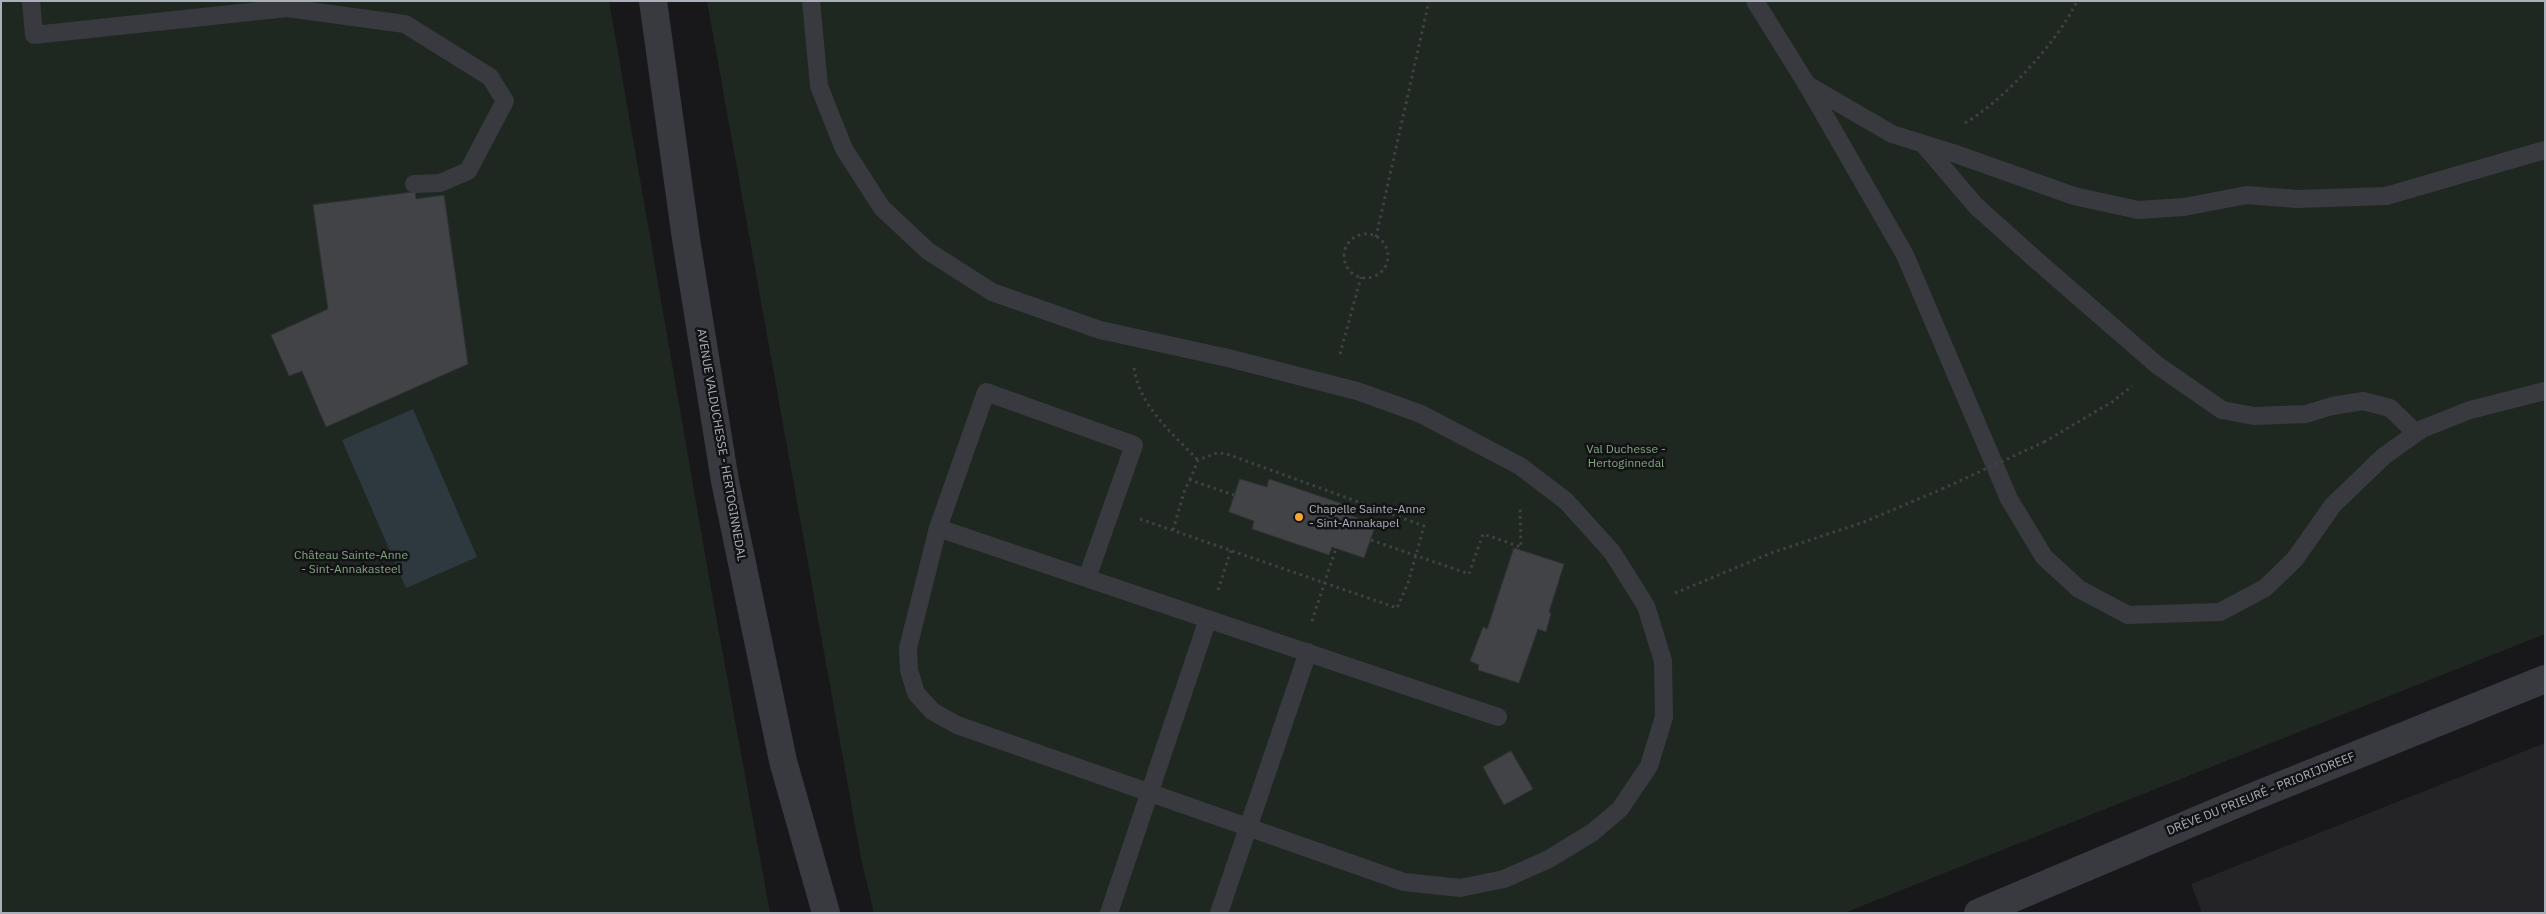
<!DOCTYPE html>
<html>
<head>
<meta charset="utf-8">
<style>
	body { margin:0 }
	#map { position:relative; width:2546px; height:914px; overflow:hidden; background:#18181a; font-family:"IBM Plex Sans",sans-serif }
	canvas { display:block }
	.frame { position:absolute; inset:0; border:2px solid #aab0ba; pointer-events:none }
</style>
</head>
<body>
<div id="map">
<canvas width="2546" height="914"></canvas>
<div class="frame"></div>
</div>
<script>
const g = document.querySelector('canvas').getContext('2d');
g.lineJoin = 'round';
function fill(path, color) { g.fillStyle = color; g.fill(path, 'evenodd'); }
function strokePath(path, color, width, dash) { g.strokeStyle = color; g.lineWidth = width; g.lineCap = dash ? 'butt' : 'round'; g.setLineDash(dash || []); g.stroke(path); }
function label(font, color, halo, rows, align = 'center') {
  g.font = font + ' "IBM Plex Sans",sans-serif'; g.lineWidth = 5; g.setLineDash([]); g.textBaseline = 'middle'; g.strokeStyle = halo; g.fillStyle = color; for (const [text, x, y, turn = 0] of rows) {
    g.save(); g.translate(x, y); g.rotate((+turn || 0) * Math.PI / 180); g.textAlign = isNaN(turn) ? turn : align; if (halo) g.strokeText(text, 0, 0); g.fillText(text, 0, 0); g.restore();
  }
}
fill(new Path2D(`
	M2545,743V913H2202L2191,884Z`), '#242427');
fill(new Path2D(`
	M1,1H609L713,600L770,913H1Z
	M707,1H2545V634L1844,913H874L861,858Z`), '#1f2820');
fill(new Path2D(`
	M413,409L477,557L406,588L342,440Z`), '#2d393f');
const building = new Path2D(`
	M415,192L416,199L444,195L468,364L326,427L302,371L289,376L271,335L328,309L313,205Z
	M1240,479L1267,487L1269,479L1346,505L1343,513L1376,524L1364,558L1332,547L1329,555L1252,529L1254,521L1229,512Z
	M1514,548L1564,564L1549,612L1551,613L1546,632L1538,629L1519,683L1478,670L1479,665L1470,661L1483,627L1487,629Z
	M1511,751L1533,789L1504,805L1483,767Z`);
fill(building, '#424347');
strokePath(building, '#323236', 1);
strokePath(new Path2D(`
	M1965,123C2003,101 2058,42 2077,1
	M1344 256a22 22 0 1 1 44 0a22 22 0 1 1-44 0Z
	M1376,237L1429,1
	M1340,354L1361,277
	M1134,368C1139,406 1173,434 1198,460
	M2044,442L2112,402L2132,386
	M1140,519L1397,608L1408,583L1424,526L1227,454L1217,453L1198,460L1190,480
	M1173,530L1185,489L1190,480L1234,495
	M1371,540L1469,574L1483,534L1521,547L1520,507
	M1218,590L1231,550
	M1675,593L1774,552L1864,522L1942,489
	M1312,621L1336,548`), '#3f4146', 3, [2.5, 4]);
strokePath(new Path2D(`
	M31,1L34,35L287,8L286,1
	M811,1L819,86L844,149L882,208L928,251L992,292L1100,330L1228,358L1357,391L1421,414L1520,466L1566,501L1612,552L1646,606L1663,661L1664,717L1649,766L1620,809L1593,832L1549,859L1504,879L1460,888L1404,882L957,725L932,711L916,693L909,670L908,648L938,528L1498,717
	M1755,1L1806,83L1905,255L2009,499L2044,557L2079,589L2128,615L2220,612L2265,588L2295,559L2333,505L2384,456L2422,429L2470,410L2545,391
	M287,8L405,24L490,77L505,101L468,171L440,183L414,184
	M1806,84L1892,134L1953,153L2074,196L2138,210L2184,207L2247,195L2297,199L2386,196L2545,150
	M1924,145L1976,206L2035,259L2157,365L2222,410L2254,416L2306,414L2332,406L2363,401L2390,408L2416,433
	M938,528L986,392L1134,445L1087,578
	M1109,913L1208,619
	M1219,913L1308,652`), '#393a3f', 18);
strokePath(new Path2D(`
	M653,1L686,239L725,481L783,761L826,913
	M1978,913L2250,798L2545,679`), '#393a3f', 28);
strokePath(new Path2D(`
	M1942,489L2044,442`), '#3f4146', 3, [2.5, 4]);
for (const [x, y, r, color] of [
	[1299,517,5,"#f9a331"]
]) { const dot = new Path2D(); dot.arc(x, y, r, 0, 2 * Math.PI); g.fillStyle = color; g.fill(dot); strokePath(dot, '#131315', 2); }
label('12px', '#aab0ba', '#131315', [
	["AVENUE VALDUCHESSE - HERTOGINNEDAL",721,445,80],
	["DRÈVE DU PRIEURÉ - PRIORIJDREEF",2261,794,-22]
]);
label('12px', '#81a680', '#131315', [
	["Val Duchesse -",1626,450],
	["Hertoginnedal",1626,464],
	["Château Sainte-Anne",351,556],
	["- Sint-Annakasteel",351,570]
]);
label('12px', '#aab0ba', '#131315', [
	["Chapelle Sainte-Anne",1309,510],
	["- Sint-Annakapel",1309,524]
], 'left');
</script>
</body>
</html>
